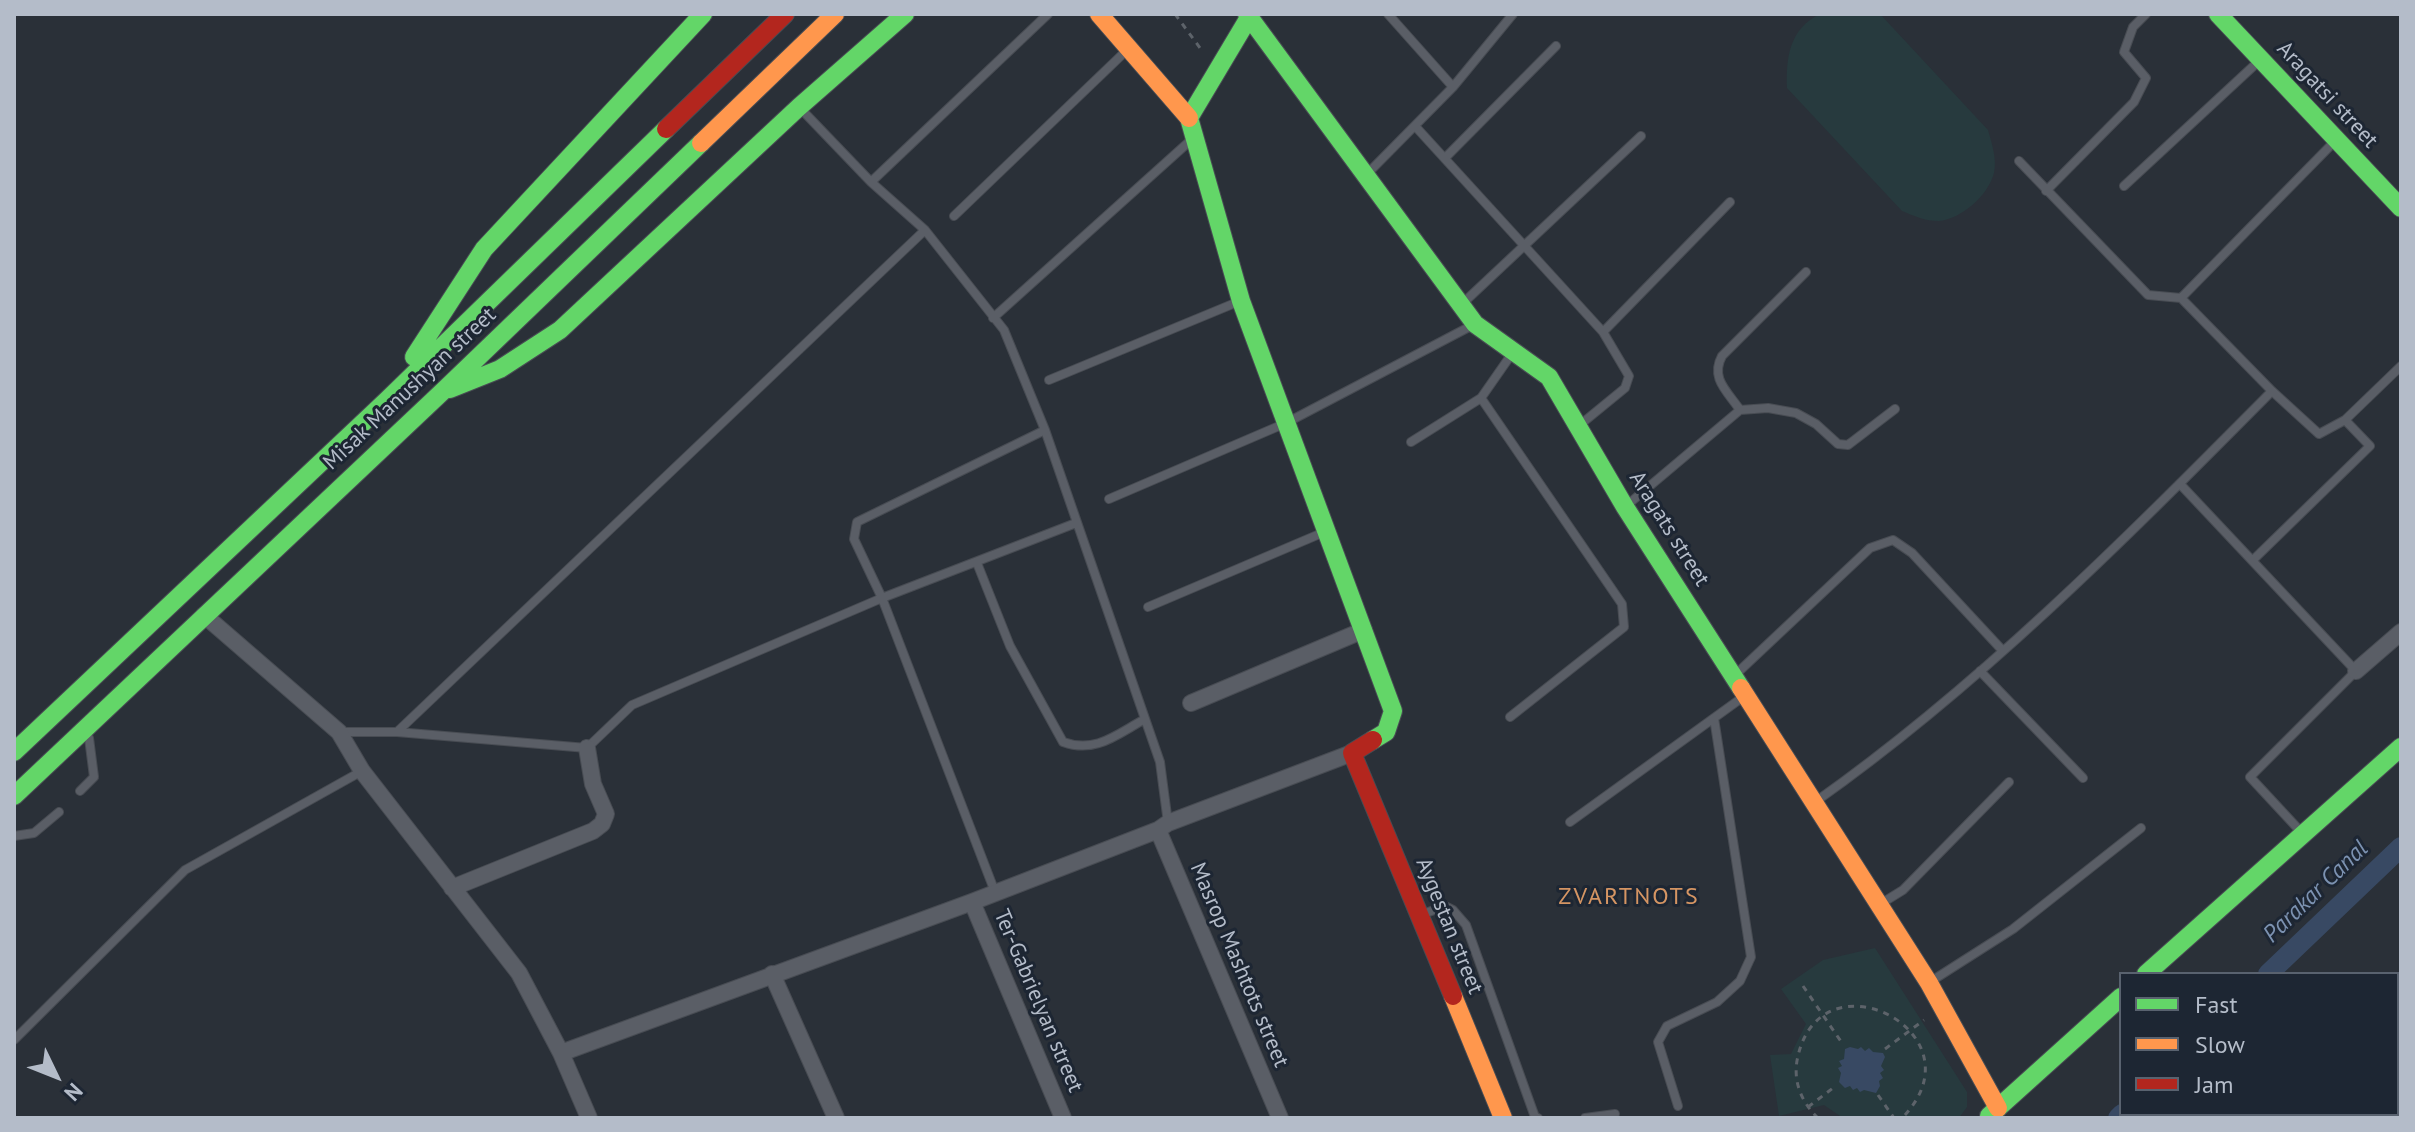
<!DOCTYPE html>
<html>
<head>
<meta charset="utf-8">
<style>
	body { margin:0 }
	#map { position:relative; width:2415px; height:1132px; overflow:hidden; background:#2a3038; font-family:"PT Sans",sans-serif }
	canvas { display:block }
	.frame { position:absolute; inset:0; border:16px solid #b4bcc9; pointer-events:none }
	.legend { position:absolute; left:2119px; top:972px; width:280px; height:144px; box-sizing:border-box; background:#1d2633; border:2px solid #59626f; margin:0; padding:10px 14px; list-style:none; font-size:24px; color:#b4bcc9 }
	.legend li { display:flex; align-items:center; gap:16px; height:40px }
	.legend b { width:40px; border:2px solid #59626f }
	.north { position:absolute; left:16px; top:1036px; width:80px; height:80px; -webkit-text-stroke:6px #1d2633; paint-order:stroke; rotate:133deg; font-size:22px; font-weight:700; line-height:32px; text-align:center; color:#b4bcc9 }
	.north::after { content:''; display:block; margin:auto; width:28px; height:36px; background:#b4bcc9; clip-path:polygon(50% 0,100% 100%,50% 72%,0 100%) }
</style>
</head>
<body>
<div id="map">
<canvas width="2415" height="1132"></canvas>
<div class="frame"></div>
<ul class="legend">
<li><b style="height:10px;background:#63d668"></b>Fast</li>
<li><b style="height:10px;background:#ff974d"></b>Slow</li>
<li><b style="height:10px;background:#b3261e"></b>Jam</li>
</ul>
<div class="north">N</div>
</div>
<script>
const g = document.querySelector('canvas').getContext('2d');
g.lineJoin = 'round';
function fill(path, color) { g.fillStyle = color; g.fill(path, 'evenodd'); }
function strokePath(path, color, width, dash) { g.strokeStyle = color; g.lineWidth = width; g.lineCap = dash ? 'butt' : 'round'; g.setLineDash(dash || []); g.stroke(path); }
function label(font, color, halo, rows, align = 'center') {
  g.font = font + ' "PT Sans",sans-serif'; g.lineWidth = 6; g.setLineDash([]); g.textBaseline = 'middle'; g.strokeStyle = halo; g.fillStyle = color; for (const [text, x, y, turn = 0] of rows) {
    g.save(); g.translate(x, y); g.rotate((+turn || 0) * Math.PI / 180); g.textAlign = isNaN(turn) ? turn : align; if (halo) g.strokeText(text, 0, 0); g.fillText(text, 0, 0); g.restore();
  }
}
fill(new Path2D(`
	M1820,14H1880L1988,130C1992,144 1997,159 1994,173C1988,196 1961,219 1939,221C1925,221 1914,216 1902,211L1787,88C1786,58 1789,29 1820,14Z
	M1875,948L1967,1092V1107L1959,1118H1843L1824,1105L1779,1116L1770,1055L1791,1054L1806,1024L1781,989L1823,960Z`), '#273a3e');
fill(new Path2D(`
	M1850,1047L1858,1049L1861,1047L1865,1051L1869,1048L1873,1052L1883,1053L1885,1057L1881,1066L1884,1070L1880,1073L1883,1078L1879,1081L1880,1086L1876,1093L1864,1090L1860,1092L1857,1088L1853,1090L1850,1086L1845,1088L1839,1082L1841,1073L1838,1068L1842,1066L1839,1061L1844,1059L1845,1049Z`), '#384963');
strokePath(new Path2D(`
	M2268,974L2401,847
	M2118,1118L2122,1114`), '#384963', 20);
const lane = new Path2D(`
	M1453,87L1513,14
	M800,108L871,182L925,230L1004,330L1045,430L1160,762L1168,823
	M1415,126L1603,332L1629,376L1625,388L1581,424
	M1445,158L1556,46
	M2019,161L2148,295L2181,298L2272,391L2319,434L2345,420L2401,366
	M1369,172L1453,87L1388,14
	M871,182L1048,14
	M2124,186L2260,60
	M2046,191L2134,102L2146,78L2124,52L2133,27L2146,14
	M954,216L1128,49
	M2181,298L2336,140
	M1462,304L1641,136
	M993,318L1191,140
	M1603,332L1730,202
	M1049,380L1240,301
	M1481,398L1622,604L1624,627L1510,717
	M1740,410C1727,391 1710,378 1722,356L1806,272
	M1411,442L1481,398L1511,355
	M2180,484L2356,671L2250,777L2302,833
	M1109,499L1286,423L1471,326
	M1626,506L1740,410L1768,408L1796,413L1816,424L1838,444L1848,445L1895,409
	M2253,560L2370,446L2345,420
	M977,563L1010,646L1063,742C1096,754 1117,734 1145,719
	M1148,607L1322,533
	M1980,671L2083,778
	M1735,675L1870,548L1893,540L1912,553L2003,651
	M340,732H397L925,230
	M397,732L587,748L632,705L882,598L1076,523
	M80,791L94,777L89,738
	M1815,802C1982,684 2128,536 2272,391
	M1570,822L1743,697
	M14,836L34,833L59,812
	M995,892L882,598L854,539L857,522L1045,430
	M1882,903L1903,890L2009,782
	M1423,914L1445,906L1453,910L1466,925L1535,1117L1538,1118
	M1933,980L2013,929L2141,828
	M14,1040L185,870L362,771
	M1678,1106L1658,1042L1667,1026L1717,1002L1740,981L1751,957L1714,718
	M2282,1114L2283,1118
	M1585,1118L1615,1114`);
const street = new Path2D(`
	M204,615L339,732L362,771L519,973L561,1053L589,1118
	M2356,671L2401,632
	M1191,703L1364,630
	M1158,830L1280,1118
	M452,888L593,831L602,824L606,814L593,784L587,748
	M972,902L1063,1118
	M772,974L836,1118
	M561,1053L972,902L1158,830L1168,823L1352,753`);
const fast = new Path2D(`
	M1247,14L1475,324L1549,377L1625,507L1741,688
	M1251,14L1189,118L1241,301L1393,711L1386,732L1373,740
	M2218,14L2401,208
	M414,357L484,249L703,14
	M450,389L500,369L560,330L799,107L905,14
	M14,752L386,401L666,129
	M14,796L442,392L701,143
	M2146,974L2401,747
	M1989,1116L2121,997`);
const slow = new Path2D(`
	M1099,14L1189,118
	M701,143L835,14
	M1741,688L1929,983L1998,1108
	M1453,996L1503,1118`);
const jam = new Path2D(`
	M666,129L785,14
	M1373,740L1352,753L1453,996`);
strokePath(lane, '#484c53', 10);
strokePath(street, '#484c53', 18);
strokePath(fast, '#484c53', 20);
strokePath(slow, '#484c53', 20);
strokePath(jam, '#484c53', 20);
strokePath(new Path2D(`
	M1175,14L1203,52
	M1803,986L1842,1043
	M1885,1049L1924,1020
	M1878,1095L1894,1118
	M1808,1107L1833,1088
	M1818,1118C1801,1102 1792,1080 1798,1056C1822,950 1985,1034 1902,1118`), '#5d636a', 3, [6, 6]);
strokePath(lane, '#5a5e66', 8);
strokePath(street, '#5a5e66', 16);
strokePath(fast, '#63d668', 18);
strokePath(slow, '#ff974d', 18);
strokePath(jam, '#b3261e', 18);
label('22px', '#b4bcc9', '#1d2633', [
	["Aragatsi street",2327,95,47],
	["Misak Manushyan street",410,389,-43],
	["Aragats street",1669,529,58],
	["Aygestan street",1449,926,68],
	["Masrop Mashtots street",1239,965,67],
	["Ter-Gabrielyan street",1038,1001,67]
]);
label('italic 24px', '#7c92b1', '#1d2633', [
	["Parakar Canal",2316,892,-44]
]);
g.letterSpacing = '2px';
label('24px', '#d59563', '#1d2633', [
	["ZVARTNOTS",1629,897]
]);
g.letterSpacing = '0px';
</script>
</body>
</html>
